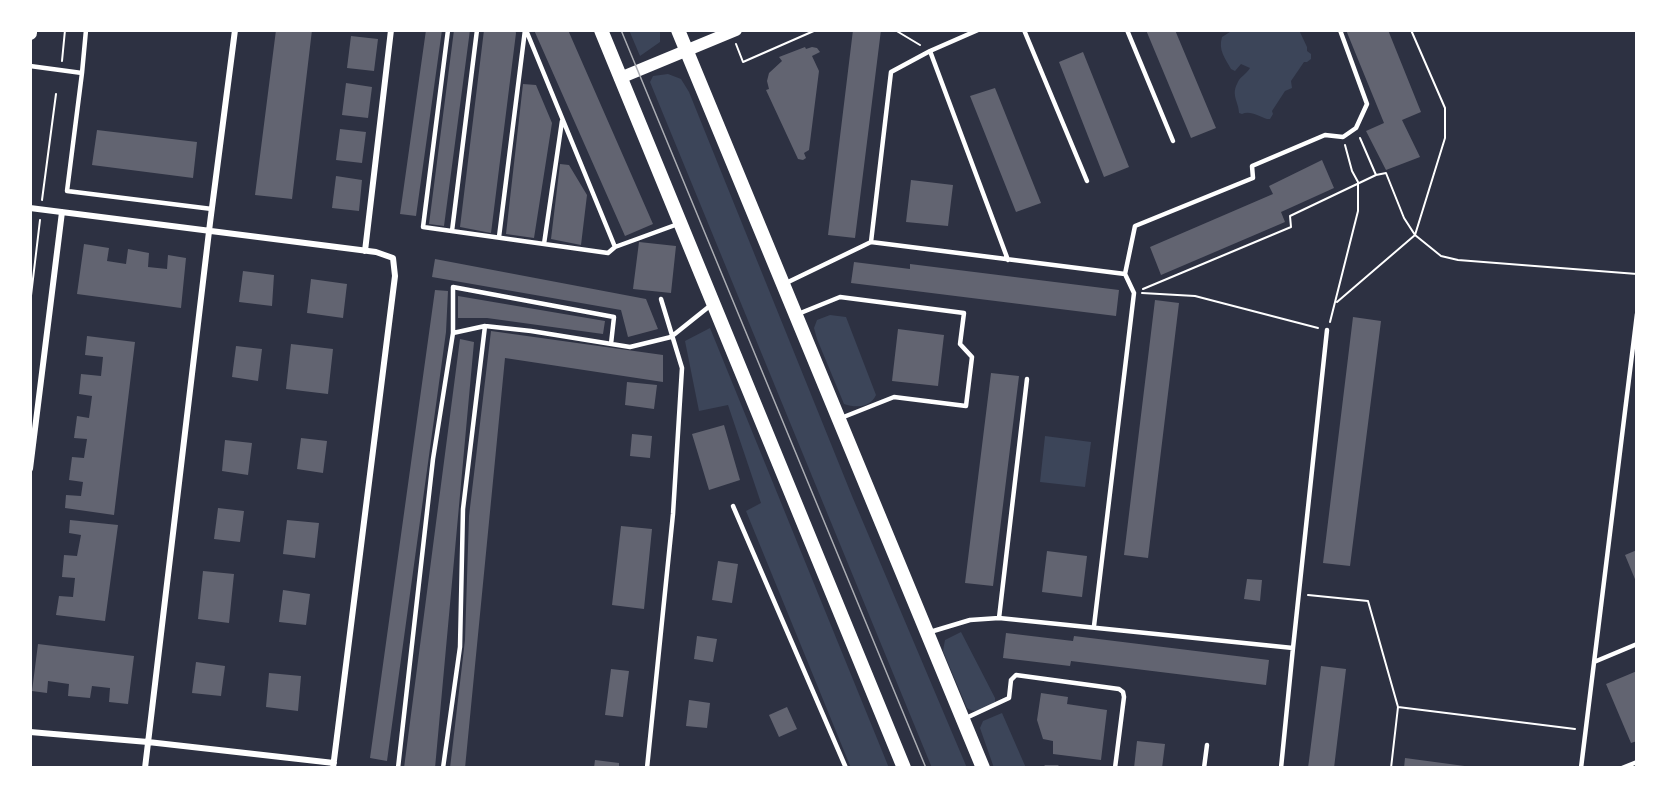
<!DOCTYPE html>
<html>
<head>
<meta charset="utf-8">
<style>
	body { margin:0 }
	#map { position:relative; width:1667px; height:798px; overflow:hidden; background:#2d3142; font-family:"Nunito Sans",sans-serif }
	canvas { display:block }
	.frame { position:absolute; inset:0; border:32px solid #fff; pointer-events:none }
</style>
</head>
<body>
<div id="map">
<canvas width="1667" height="798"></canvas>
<div class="frame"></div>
</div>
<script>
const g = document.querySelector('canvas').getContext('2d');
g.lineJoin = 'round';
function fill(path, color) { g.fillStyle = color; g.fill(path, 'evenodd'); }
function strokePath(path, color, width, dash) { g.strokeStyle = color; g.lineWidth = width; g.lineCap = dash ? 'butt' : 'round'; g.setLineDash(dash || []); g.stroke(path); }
fill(new Path2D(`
	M629,30H660V42L640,56Z
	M1233,30H1299L1307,47V51L1311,54V59L1307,62H1304L1291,81L1292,88L1285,91L1272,111L1273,114L1270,119H1267C1260,117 1250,110 1242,114L1239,113C1239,103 1231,95 1237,84C1240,76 1246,75 1250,68L1241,64L1235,71L1231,69C1225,58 1218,50 1222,37Z
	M668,74L681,79L689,92L852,496L967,768H932L650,82L653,76Z
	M830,315L846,317L876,395C870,408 856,408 844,404L817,339L814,328L817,320Z
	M710,328L889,768H851L746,511L761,503L728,405L699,411L685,341Z
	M1045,436L1091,442L1085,487L1040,482Z
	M961,632L995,698V702C985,707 976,715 967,708L943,651L945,640Z
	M1002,713L1026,768H994L980,728L983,721Z`), '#3c4559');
fill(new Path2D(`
	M276,30H312L292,199L255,195Z
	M426,30H442L416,216L400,214Z
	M454,30H470L444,226L429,224Z
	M484,30H515L516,33L491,233L460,227Z
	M534,30H568L653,224L625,236Z
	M853,30H881L855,238L828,235Z
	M1146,30H1175L1216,128L1191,138Z
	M1346,30H1388L1421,112L1402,120L1420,157L1386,170L1366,131L1384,123Z
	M351,36L378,39L374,71L347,68Z
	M805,47L806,49L812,47L817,48L820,52L812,56L819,71L809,150L804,153L806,158L803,160L798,159L766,90L769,89L767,81L769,73L782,61L779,57Z
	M1083,52L1129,167L1104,177L1059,62Z
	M346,83L372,87L368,118L342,115Z
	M523,84L536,85L552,123L534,238L506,234Z
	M995,88L1041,203L1016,212L970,96Z
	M340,129L366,132L362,163L336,160Z
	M97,130L197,142L193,178L92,165Z
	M1322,160L1334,188L1281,212L1285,222L1161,275L1150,247L1273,194L1269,186Z
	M560,164L569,165L587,195L581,245L551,239Z
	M336,176L362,180L359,211L332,208Z
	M911,180L953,185L948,226L906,222Z
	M639,242L676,246L671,293L633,289Z
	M84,244L109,248L107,261L126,264L128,249L149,253L148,267L167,269L168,255L186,258L181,308L77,294Z
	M435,259L646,299L658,329L628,337L621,310L432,277Z
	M854,262L910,269V264L1119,290L1116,316L851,283Z
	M243,271L274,275L272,306L239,302Z
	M311,279L347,284L343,318L307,313Z
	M435,290L448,291L446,332L387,761L370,758Z
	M458,296L605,321L603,334L487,318H458Z
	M1155,300L1179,303L1148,558L1124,555Z
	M1353,317L1381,321L1350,566L1323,563Z
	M898,329L944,335L938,386L892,381Z
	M491,331L663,355V382L505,358L465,768H450L465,640L469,516Z
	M87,336L135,342L114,515L65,508L66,495L81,496L83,482L69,480L72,457L84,458L87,439L74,438L77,416L89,418L92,396L79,394L81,374L101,376L103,357L85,355Z
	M460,339L474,342L435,768H404Z
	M291,344L333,349L328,394L286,389Z
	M236,346L262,349L258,381L232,377Z
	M991,373L1019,376L993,586L965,583Z
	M627,382L657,385L654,409L625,405Z
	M724,425L740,480L709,490L692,434Z
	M632,434L652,436L650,458L630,456Z
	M301,438L327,441L323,473L297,469Z
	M225,440L252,443L248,475L222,471Z
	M218,508L244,511L240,542L214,539Z
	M70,520L118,525L105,621L56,615L59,596L73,597L75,578L62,577L64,555L77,556L81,535L69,533Z
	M287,520L319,523L315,558L283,554Z
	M621,526L652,529L644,609L612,605Z
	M1637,550V584L1625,555Z
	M1047,551L1087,556L1082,597L1042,592Z
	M718,561L738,564L732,603L712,600Z
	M203,571L234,574L229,623L198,619Z
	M1247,579L1262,580L1260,601L1244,599Z
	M283,590L310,594L306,625L279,622Z
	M1006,633L1073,641L1074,636L1269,660L1266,685L1071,661L1070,666L1003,658Z
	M697,636L717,639L713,662L694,659Z
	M38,644L134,656L128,704L109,702L110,688L92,686L90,698L68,696L69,684L48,681L47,693L32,691Z
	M196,662L225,666L221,696L192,693Z
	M1321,666L1346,669L1334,768H1308Z
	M611,669L629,671L623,717L605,715Z
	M1637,671V741L1631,743L1606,684Z
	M269,673L301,676L298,711L266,707Z
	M1041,693L1068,697L1067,704L1107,710L1101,760L1053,754V741L1043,739L1037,720Z
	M689,700L710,703L707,728L686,726Z
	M787,707L797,729L779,737L769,715Z
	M1137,741L1165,744L1162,768H1134Z
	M1405,758L1472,767V768H1404Z
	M595,760L619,763V768H594Z`), '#626471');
strokePath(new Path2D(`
	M895,30L920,45
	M736,44L743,62L816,30
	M62,61L65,30
	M1360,138L1376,175L1386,173L1404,218L1415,235L1445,138V108L1411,30
	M42,200L56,94
	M1143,289L1291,227L1290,216L1376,175
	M1142,293L1195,296L1318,328
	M1337,302L1415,235L1441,256L1458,260L1637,274
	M30,304L40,220
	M1330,322L1358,211V182L1352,171L1345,145
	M1308,595L1368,601L1398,707L1575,729
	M1391,768L1398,707`), '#fff', 2);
strokePath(new Path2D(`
	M448,30L423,227L608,253L615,247L678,224
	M526,30L615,247
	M978,30L930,51L891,72L871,242L1125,274L1135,226L1253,178L1252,166L1325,135L1343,137L1356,128L1367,104L1340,30
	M1024,30L1087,181
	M1127,30L1173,141
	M930,51L1008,260
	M30,66L82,73L67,191L212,209
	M82,73L86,30
	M452,231L477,30
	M499,237L525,30
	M544,244L562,121
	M784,284L871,242
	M798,314L840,297L964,313L960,344L972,357L966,406L894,397L841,418
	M453,333V287L614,317L611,344
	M733,506L846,768
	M999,618L1027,379
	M1094,626L1134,293L1125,274
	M930,632L970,620L999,618L1293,648L1327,330
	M1594,662L1637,644
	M966,718L1009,698L1011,680L1016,675L1119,689L1123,692L1124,697L1115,768
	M398,768L433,459L453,333L485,326L531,331L630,347L671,337L711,305
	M443,768L460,647L463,509L485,326
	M647,768L673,514L682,368L661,299
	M1045,768H1058
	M1204,768L1207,745
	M1281,768L1293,648
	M1581,768L1637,314
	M1622,768L1637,762`), '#fff', 4.5);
strokePath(new Path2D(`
	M30,208L376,252L393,258L395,276L333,768
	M365,251L391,30
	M30,469L62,212
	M30,732L148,742L334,763
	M145,768L210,223L235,30`), '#fff', 6);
strokePath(new Path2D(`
	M620,78L736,30`), '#fff', 12);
strokePath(new Path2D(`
	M601,30L904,768
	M678,30L983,768
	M30,33V30`), '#fff', 14);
strokePath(new Path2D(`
	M621,30L926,768`), '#abadb3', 1.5);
</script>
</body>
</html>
